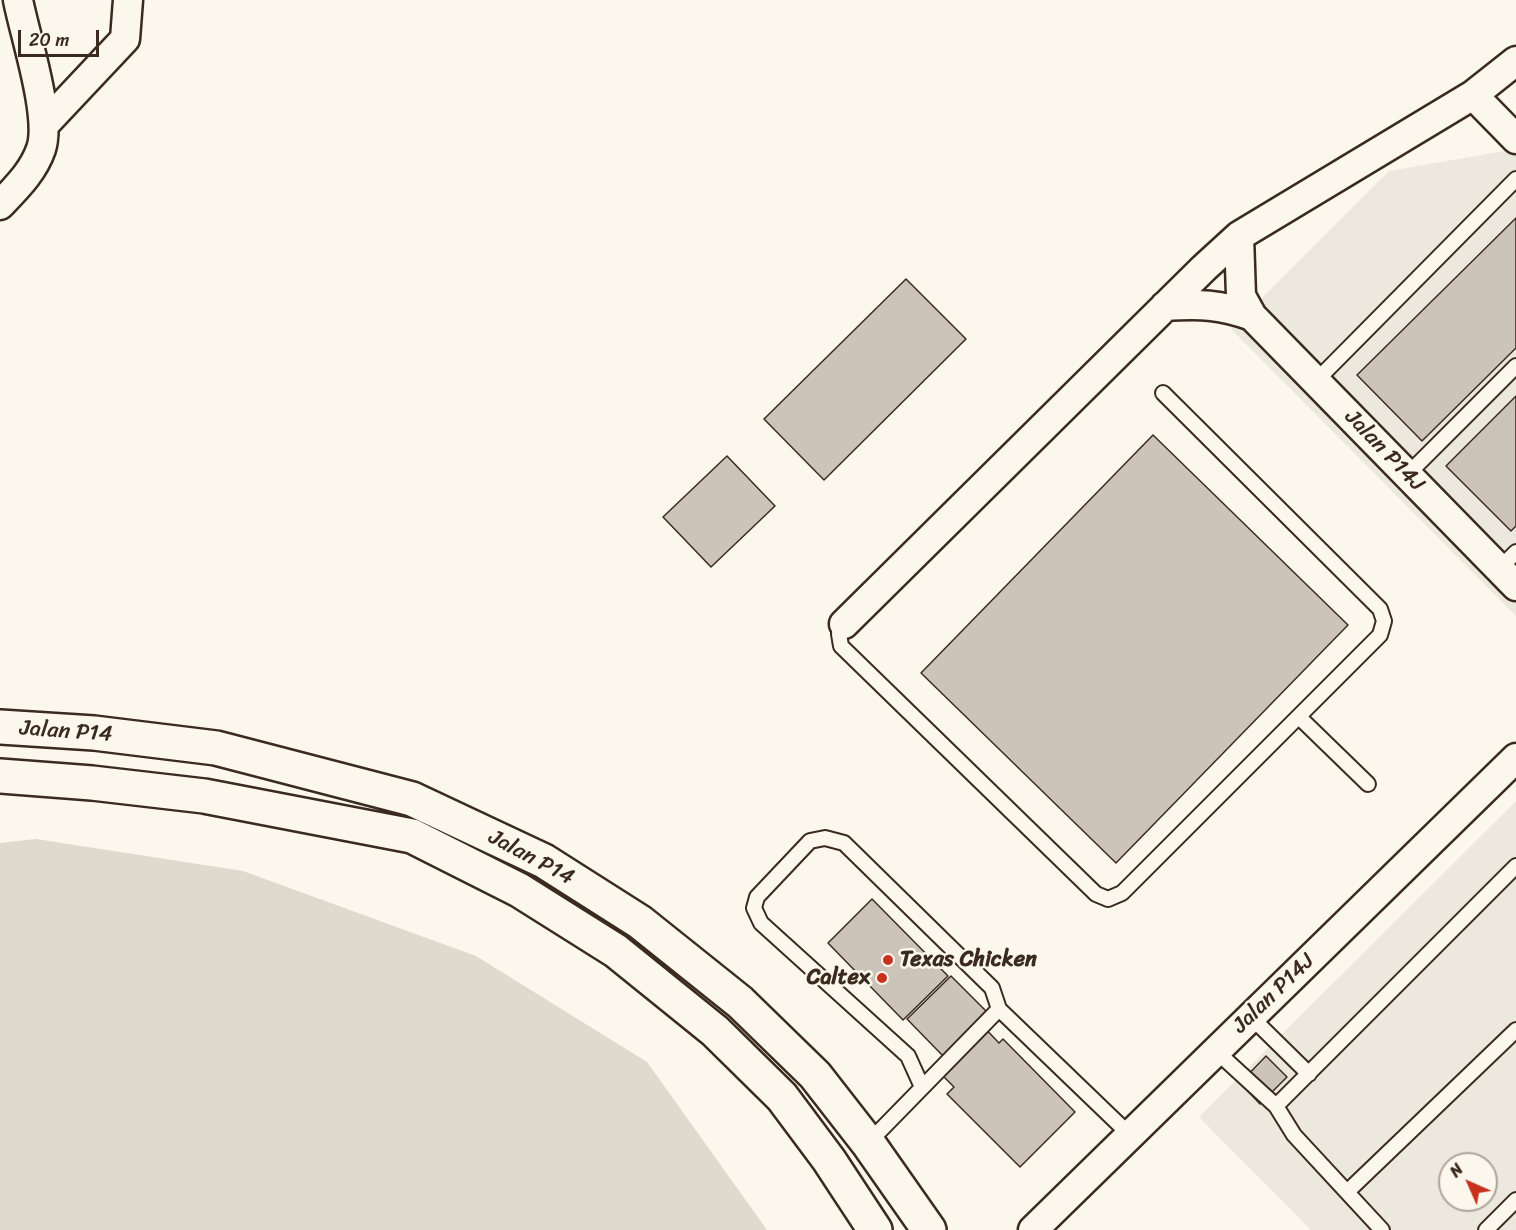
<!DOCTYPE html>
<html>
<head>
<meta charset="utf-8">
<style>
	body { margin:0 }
	#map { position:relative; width:1516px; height:1230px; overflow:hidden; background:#fbf7ec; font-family:Sriracha,sans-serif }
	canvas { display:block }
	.north { position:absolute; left:1438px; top:1152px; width:60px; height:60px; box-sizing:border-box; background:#fbf7ec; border:2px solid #aea59a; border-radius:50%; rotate:315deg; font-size:16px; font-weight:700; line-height:24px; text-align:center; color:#3b2a1e }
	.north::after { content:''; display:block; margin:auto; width:21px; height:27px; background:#c8321e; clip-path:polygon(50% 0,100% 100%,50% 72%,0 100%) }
	.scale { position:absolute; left:18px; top:30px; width:81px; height:27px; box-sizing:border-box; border:3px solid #3b2a1e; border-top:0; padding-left:8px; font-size:18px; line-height:21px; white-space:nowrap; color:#3b2a1e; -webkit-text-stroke:4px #fbf7ec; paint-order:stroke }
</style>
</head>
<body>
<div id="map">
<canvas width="1516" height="1230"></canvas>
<div class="north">N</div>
<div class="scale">20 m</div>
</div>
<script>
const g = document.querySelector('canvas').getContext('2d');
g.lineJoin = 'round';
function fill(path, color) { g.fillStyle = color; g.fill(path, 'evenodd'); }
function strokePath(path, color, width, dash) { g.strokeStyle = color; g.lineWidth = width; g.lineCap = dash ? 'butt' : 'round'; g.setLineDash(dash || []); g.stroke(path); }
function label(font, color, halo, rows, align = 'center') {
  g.font = font + ' Sriracha,sans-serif'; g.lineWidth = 5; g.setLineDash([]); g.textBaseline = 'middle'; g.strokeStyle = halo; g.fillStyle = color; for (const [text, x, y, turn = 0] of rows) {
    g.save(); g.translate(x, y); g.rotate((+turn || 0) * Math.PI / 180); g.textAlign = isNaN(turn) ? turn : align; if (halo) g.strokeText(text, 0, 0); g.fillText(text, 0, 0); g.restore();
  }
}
fill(new Path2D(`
	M1516,149V616L1231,329L1389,171Z
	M1516,801V1230H1311L1199,1117ZM1450,1164H1486V1200H1450Z`), '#ede8dd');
fill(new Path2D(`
	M36,839L243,871L476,956L647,1062L767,1230H0V843Z`), '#dfd9ce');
const building = new Path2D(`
	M1516,218V348L1422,441L1357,375Z
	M906,279L966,339L824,480L764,419Z
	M1516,396V526L1511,531L1446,466Z
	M1153,435L1348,625L1116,863L921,673Z
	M727,456L775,506L711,567L663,517Z
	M872,899L948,976L903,1020L828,943Z
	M951,976L988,1013L944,1057L907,1019Z
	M979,1022L999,1043L1003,1039L1075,1112L1020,1167L947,1094L954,1087L934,1067Z
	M1266,1056L1287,1077L1260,1104L1240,1083Z`);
fill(building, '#ccc4b9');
strokePath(building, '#3b2a1e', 1.5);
const lane = new Path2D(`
	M1316,381L1516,179
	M1407,475L1516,366
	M1499,569L1516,552
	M844,624L839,634L841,646L1096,894L1108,899L1122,893L1380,635L1384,621L1380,609L1163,393
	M1299,717L1368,784
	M999,1009L1130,1135
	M1251,1017L1309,1074
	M1216,1051L1276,1106
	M868,1143L999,1009L992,988L844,843L825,838L810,841L757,897L754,908L761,923L908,1056L922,1087
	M1347,1192L1516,1030
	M1382,1230L1294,1135L1276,1106L1516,866
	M1486,1230L1516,1200`);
const street = new Path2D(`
	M1473,95L1516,139
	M45,124L125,39L128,0
	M0,205C16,188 33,172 41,149C52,117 25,36 18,0
	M1239,236L1241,296L1252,316L1516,586
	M1165,306C1199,304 1220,304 1252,316
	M844,624L1204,268L1239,236L1473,95L1516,61
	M1033,1230L1516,758`);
const secondary = new Path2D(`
	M0,727L94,733L216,748L412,799L544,861L640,922L740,1002L815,1075L868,1143L929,1230
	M0,776L92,783L204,796L412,836L519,890L616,951L715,1031L782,1097L829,1160L875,1230`);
strokePath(lane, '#3b2a1e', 18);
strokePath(street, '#3b2a1e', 33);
strokePath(secondary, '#3b2a1e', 38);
strokePath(lane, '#fbf7ec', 14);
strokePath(street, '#fbf7ec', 28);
strokePath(secondary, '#fbf7ec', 33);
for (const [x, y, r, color] of [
	[888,960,6,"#c8321e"],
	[882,978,6,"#c8321e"]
]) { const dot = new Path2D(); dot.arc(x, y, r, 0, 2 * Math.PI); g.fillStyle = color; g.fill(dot); strokePath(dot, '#fbf7ec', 2); }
label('22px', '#3b2a1e', '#fbf7ec', [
	["Jalan P14J",1384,451,46],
	["Jalan P14",66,732,4],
	["Jalan P14",531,858,28],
	["Jalan P14J",1274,994,-44]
]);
label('bold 22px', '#3b2a1e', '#fbf7ec', [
	["Texas Chicken",900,960],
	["Caltex",870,978,"right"]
], 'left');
</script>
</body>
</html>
